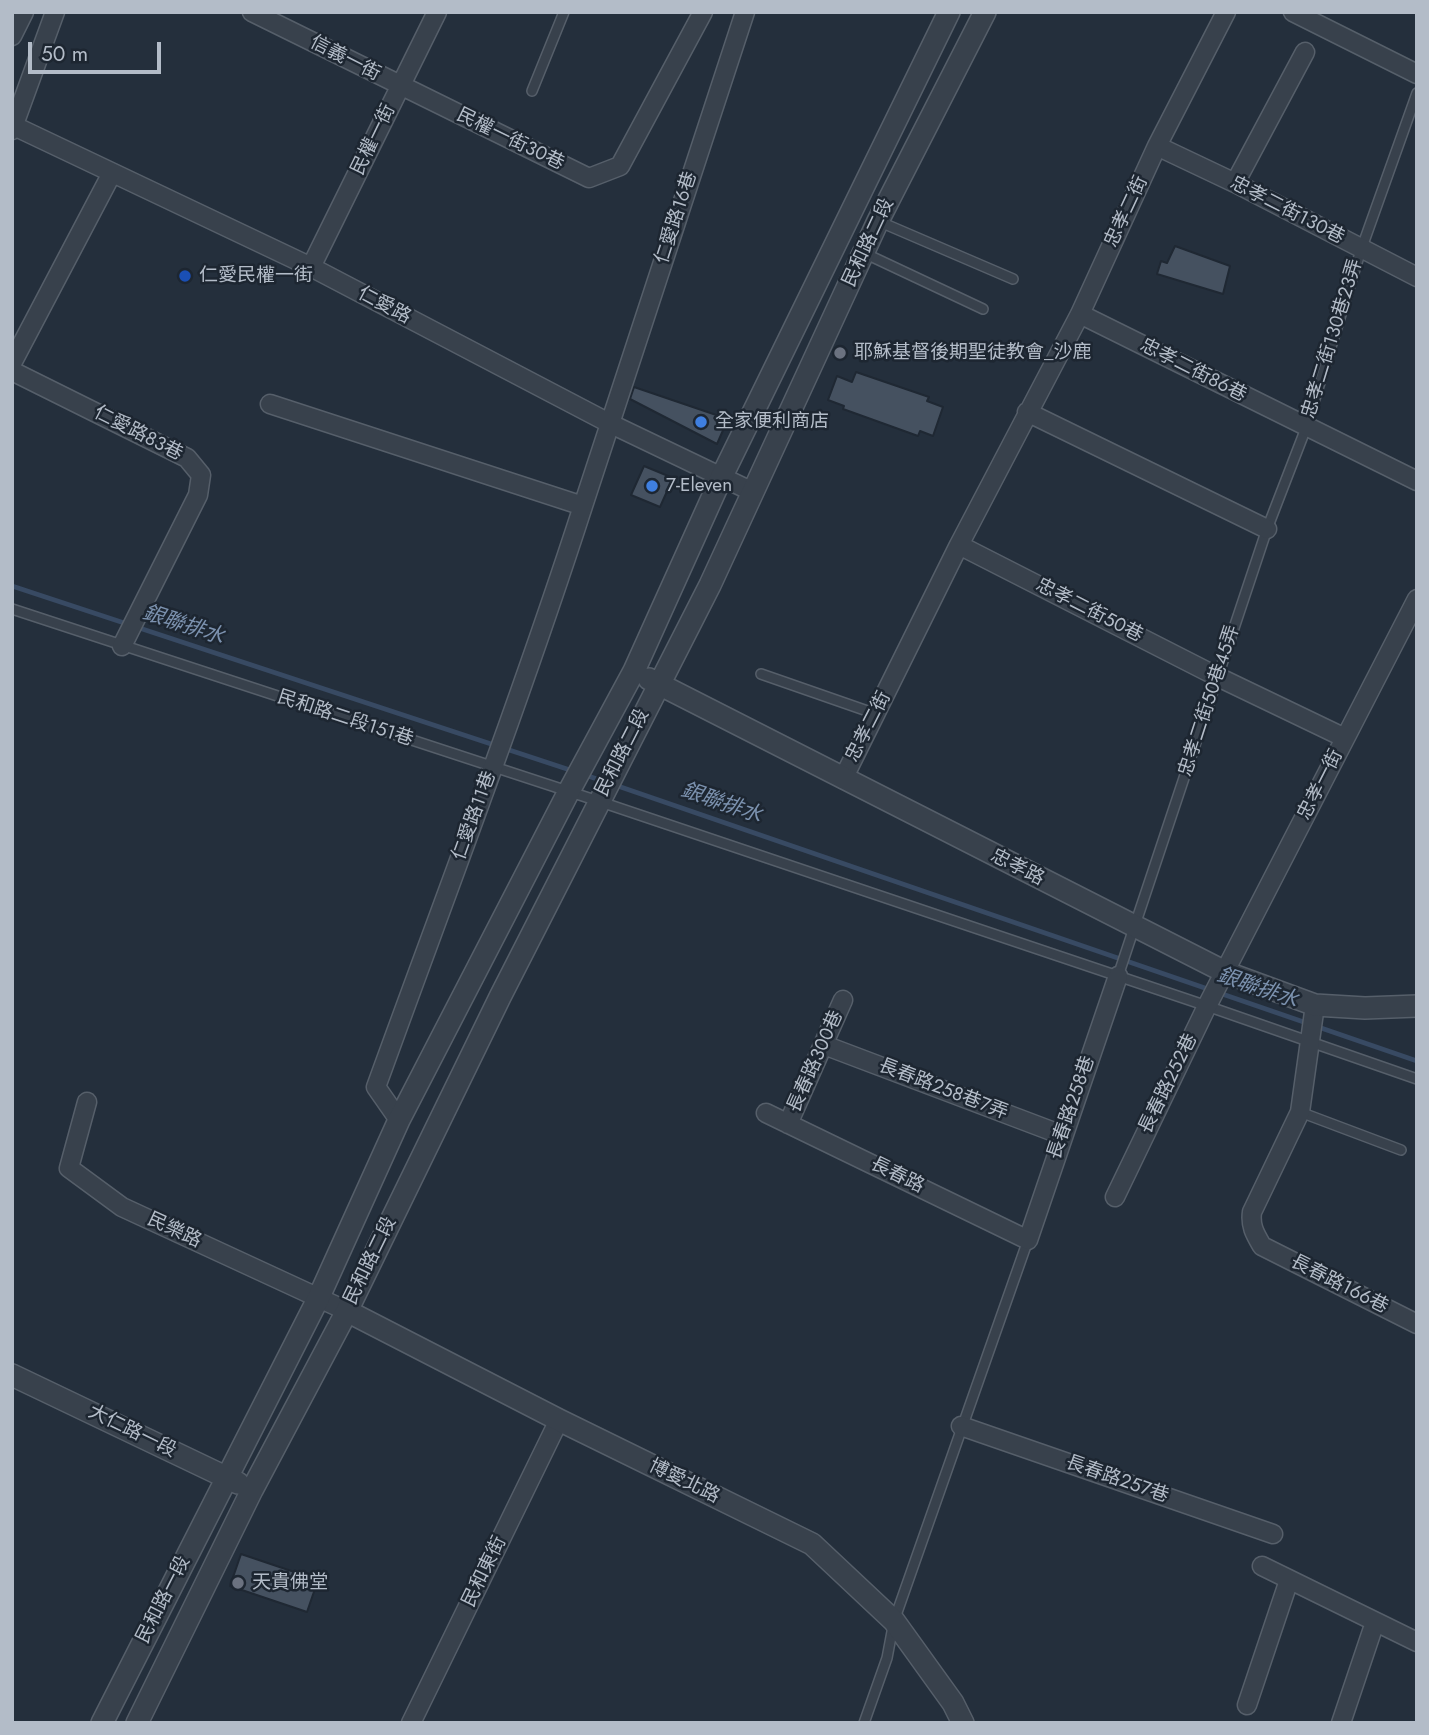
<!DOCTYPE html>
<html>
<head>
<meta charset="utf-8">
<style>
	body { margin:0 }
	#map { position:relative; width:1429px; height:1735px; overflow:hidden; background:#242f3c; font-family:Jost,sans-serif }
	canvas { display:block }
	.frame { position:absolute; inset:0; border:14px solid #b3bcc8; pointer-events:none }
	.scale { position:absolute; left:28px; top:42px; width:133px; height:32px; box-sizing:border-box; border:4px solid #b3bcc8; border-top:0; padding-left:9px; font-size:21px; line-height:24px; white-space:nowrap; color:#b3bcc8; -webkit-text-stroke:5px #1d2631; paint-order:stroke }
</style>
</head>
<body>
<div id="map">
<canvas width="1429" height="1735"></canvas>
<div class="frame"></div>
<div class="scale">50 m</div>
</div>
<script>
const g = document.querySelector('canvas').getContext('2d');
g.lineJoin = 'round';
function strokePath(path, color, width, dash) { g.strokeStyle = color; g.lineWidth = width; g.lineCap = dash ? 'butt' : 'round'; g.setLineDash(dash || []); g.stroke(path); }
function fill(path, color) { g.fillStyle = color; g.fill(path, 'evenodd'); }
function label(font, color, halo, rows, align = 'center') {
  g.font = font + ' Jost,"Noto Sans TC",sans-serif'; g.lineWidth = 5; g.setLineDash([]); g.textBaseline = 'middle'; g.strokeStyle = halo; g.fillStyle = color; for (const [text, x, y, turn = 0] of rows) {
    g.save(); g.translate(x, y); g.rotate((+turn || 0) * Math.PI / 180); g.textAlign = isNaN(turn) ? turn : align; if (halo) g.strokeText(text, 0, 0); g.fillText(text, 0, 0); g.restore();
  }
}
strokePath(new Path2D(`
	M12,586L573,771
	M582,774L603,781
	M612,784L1417,1061`), '#384a63', 5);
const building = new Path2D(`
	M1175,246L1230,266L1223,294L1157,274L1161,261L1167,263Z
	M856,372L929,397L927,401L943,407L933,436L920,431L918,436L843,409L844,406L828,400L837,376L852,382Z
	M634,387L728,419L717,444L630,399Z
	M644,466L673,478L660,507L631,495Z
	M241,1554L318,1580L307,1612L230,1586Z`);
fill(building, '#455160');
strokePath(building, '#1f2833', 2);
const service = new Path2D(`
	M532,91L564,12
	M878,221L1013,279
	M864,253L983,309
	M12,609L598,801L1207,1006L1417,1079
	M761,674L876,714
	M1118,976L1267,529L1306,428L1361,250L1417,93
	M1300,1112L1401,1150
	M864,1723L887,1658L894,1621L1028,1240`);
const minor = new Path2D(`
	M252,12L589,178L620,166L703,12
	M1293,12L1417,74
	M12,36L24,12
	M12,125L311,267L609,423L753,492
	M12,130L55,12
	M1157,146L1235,183L1417,277
	M1235,183L1305,52
	M311,267L437,12
	M1080,314L1417,481
	M12,363L112,173
	M12,371L187,458L201,475L198,495L122,646
	M270,404L583,506
	M1027,412L1267,529
	M959,545L1218,677L1345,738
	M843,779L959,545L1080,314L1157,146L1226,12
	M1315,1005L1300,1112L1252,1212C1250,1226 1255,1234 1262,1246L1417,1324
	M824,1045L1062,1135
	M87,1102L69,1168L122,1207L347,1311
	M766,1113L1028,1240L1118,976
	M399,1120L376,1087C446,894 520,701 583,506C637,341 691,177 745,12
	M788,1124L843,1000
	M1115,1197L1207,1006L1417,599
	M961,1426L1273,1534
	M1262,1566L1417,1642
	M1247,1705L1289,1580
	M411,1723L559,1420
	M1341,1723L1375,1622`);
const tertiary = new Path2D(`
	M649,679L1225,972L1315,1005L1365,1008L1417,1006
	M347,1311L559,1420L812,1544L894,1621L953,1703L963,1723
	M12,1375L238,1483
	M102,1723L318,1299L399,1120L568,793L634,671L722,476L949,12
	M137,1723L252,1490L347,1311L500,997L710,585L878,221L985,12`);
strokePath(service, '#565f6a', 12);
strokePath(minor, '#565f6a', 21);
strokePath(tertiary, '#565f6a', 24);
strokePath(service, '#38414c', 9);
strokePath(minor, '#38414c', 18);
strokePath(tertiary, '#38414c', 21);
for (const [x, y, r, color] of [
	[185,276,7,"#1a4fb4"],
	[840,353,7,"#6b7280"],
	[701,422,7,"#3f7fe0"],
	[652,486,7,"#3f7fe0"],
	[238,1583,7,"#6b7280"]
]) { const dot = new Path2D(); dot.arc(x, y, r, 0, 2 * Math.PI); g.fillStyle = color; g.fill(dot); strokePath(dot, '#1d2631', 2.5); }
label('19px', '#b3bcc8', '#1d2631', [
	["信義一街",345,59,27],
	["民權一街",374,140,-64],
	["民權一街30巷",510,140,26],
	["忠孝二街130巷",1287,211,27],
	["忠孝二街",1127,212,-65],
	["仁愛路16巷",677,218,-72],
	["民和路二段",869,243,-65],
	["仁愛路",384,306,28],
	["忠孝二街130巷23弄",1333,339,-73],
	["忠孝二街86巷",1193,371,27],
	["仁愛路83巷",138,434,27],
	["忠孝二街50巷",1089,611,27],
	["忠孝二街50巷45弄",1210,701,-72],
	["民和路二段151巷",345,719,18],
	["忠孝二街",869,727,-63],
	["民和路二段",623,753,-63],
	["忠孝一街",1321,785,-63],
	["仁愛路11巷",475,816,-70],
	["忠孝路",1017,868,27],
	["長春路300巷",816,1062,-66],
	["長春路252巷",1169,1084,-64],
	["長春路258巷7弄",943,1090,21],
	["長春路258巷",1072,1108,-71],
	["長春路",897,1176,26],
	["民樂路",174,1231,25],
	["民和路二段",371,1261,-64],
	["長春路166巷",1339,1285,27],
	["大仁路一段",132,1432,26],
	["長春路257巷",1117,1480,19],
	["博愛北路",684,1482,26],
	["民和東街",485,1572,-64],
	["民和路一段",164,1600,-63]
]);
label('19px', '#b3bcc8', '#1d2631', [
	["仁愛民權一街",199,276],
	["耶穌基督後期聖徒教會_沙鹿",854,353],
	["全家便利商店",715,422],
	["7-Eleven",666,486],
	["天貴佛堂",252,1583]
], 'left');
label('italic 21px', '#7c92af', '#1d2631', [
	["銀聯排水",183,626,18],
	["銀聯排水",721,804,19],
	["銀聯排水",1257,989,19]
]);
</script>
</body>
</html>
